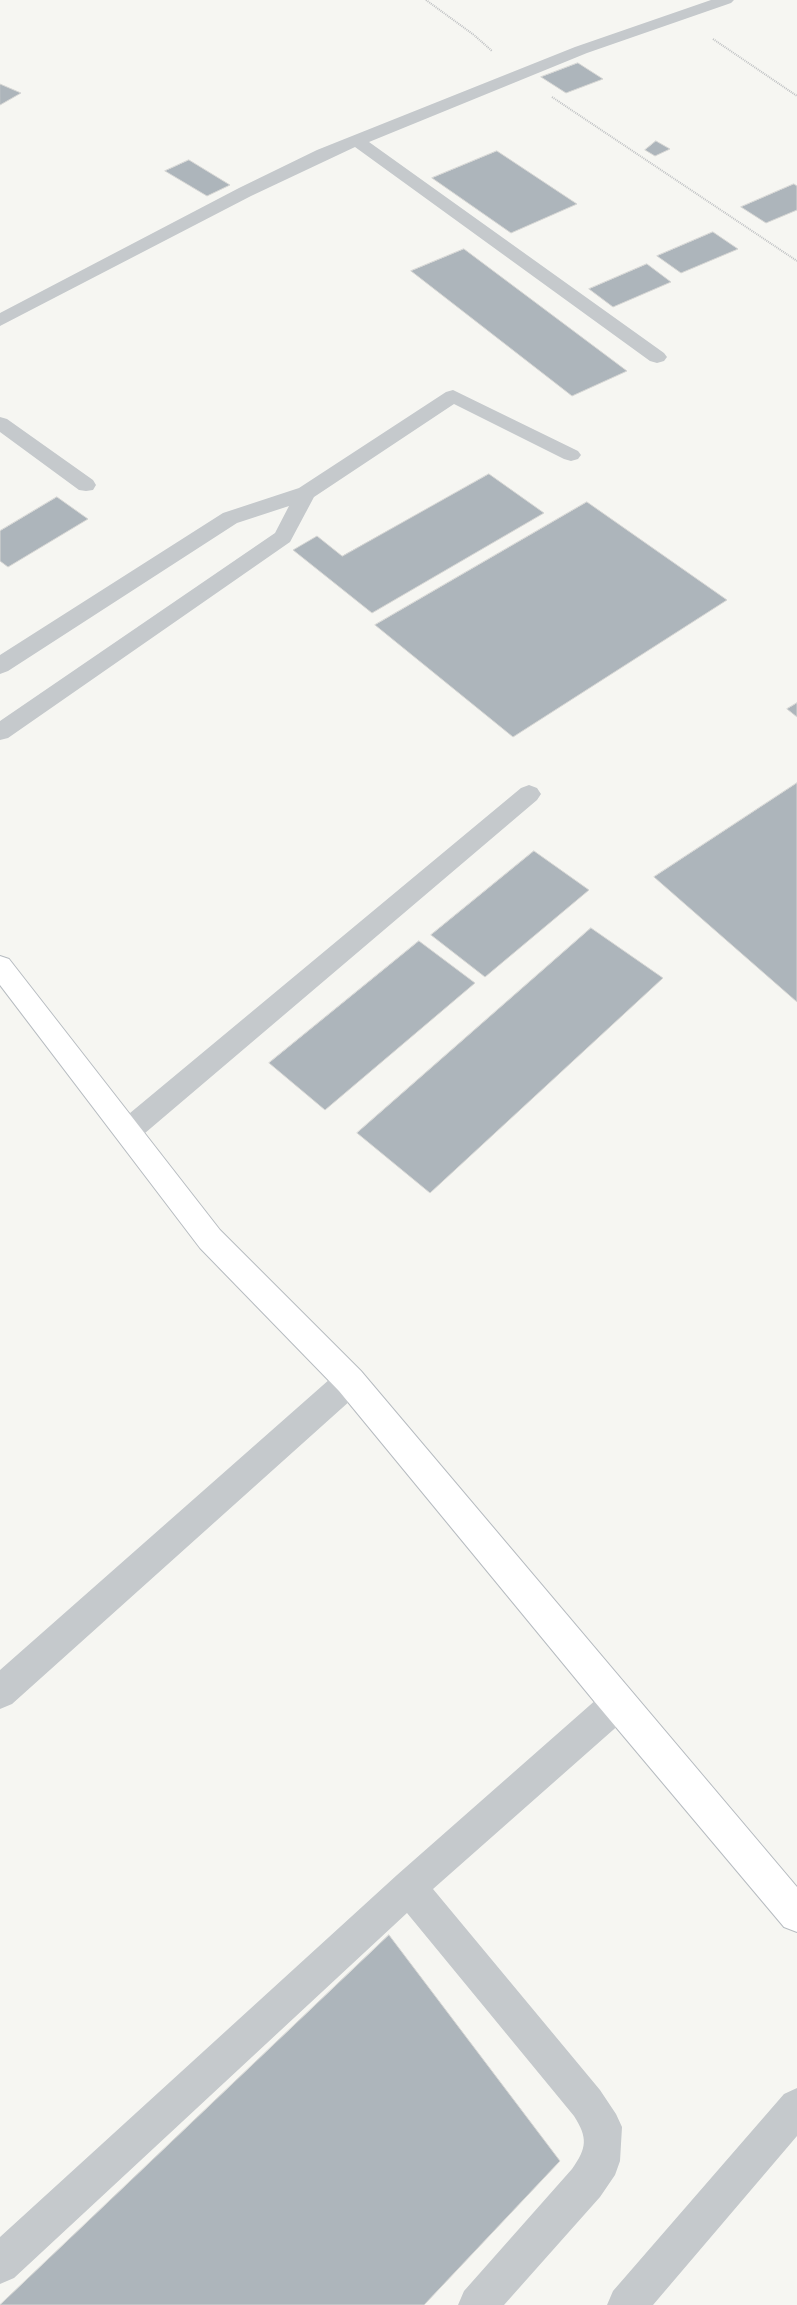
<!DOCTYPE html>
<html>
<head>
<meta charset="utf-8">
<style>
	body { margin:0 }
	canvas { display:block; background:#f6f6f2 }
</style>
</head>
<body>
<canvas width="797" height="2305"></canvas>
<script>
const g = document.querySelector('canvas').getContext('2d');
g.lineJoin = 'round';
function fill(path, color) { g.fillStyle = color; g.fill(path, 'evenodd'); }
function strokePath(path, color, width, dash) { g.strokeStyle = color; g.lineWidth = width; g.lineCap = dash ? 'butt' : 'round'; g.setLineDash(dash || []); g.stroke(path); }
const building = new Path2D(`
	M578,63L603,79L566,93L541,77Z
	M0,84L21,93L0,105Z
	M656,141L670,149L655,156L645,150Z
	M497,151L577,204L511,233L432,178Z
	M189,160L230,185L207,196L165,171Z
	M794,184L797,186V210L766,223L741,207Z
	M713,232L738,249L681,273L657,256Z
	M464,249L627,371L572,396L411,271Z
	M647,264L671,282L613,307L589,289Z
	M489,474L544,513L372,613L293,550L317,536L342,556Z
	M57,497L88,519L8,567L0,561V531Z
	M587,502L727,600L513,737L375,625Z
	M797,703V717L787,709Z
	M797,783V1002L654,877Z
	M534,851L589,890L485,977L431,935Z
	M591,928L663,978L430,1193L357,1133Z
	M419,941L475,983L325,1110L269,1063Z
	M389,1935L560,2161L424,2305H0Z`);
fill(building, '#adb5bb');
strokePath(building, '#d7d7d5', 1);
const secondary = new Path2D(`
	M0,956L9,959L220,1230L361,1371L797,1887V1932L784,1927L594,1701L339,1391L200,1248L0,985Z`);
strokePath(secondary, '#b7bcc1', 2);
strokePath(new Path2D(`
	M426,0L474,35L492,51
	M713,39L797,96
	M552,97L797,261`), '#bfc1c3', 2, [1, 1]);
fill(new Path2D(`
	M711,0H734L731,3L587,53L369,142L664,353L667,357L664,361L657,363L650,361L355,147L251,196L0,326V313L239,188L317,150L575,47Z
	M453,390L578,451L581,455L578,459L571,461L564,459L454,404L314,497L290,542L8,738L0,740V721L275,533L289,506L237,523L8,671L0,674V655L223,513L299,488L446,392Z
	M0,417L7,419L93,480L96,485L93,490L86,491L79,490L0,432Z
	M529,785L537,788L541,794L537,800L138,1139L128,1143L118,1139L114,1131L118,1123L521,788Z
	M797,2088V2136L653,2305H607L613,2291L784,2094Z`), '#c5c9cc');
fill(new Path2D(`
	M350,1367L361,1371L365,1381L361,1391L12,1704L0,1709V1670L339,1371Z
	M618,1686L630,1691L635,1703L630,1715L433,1889L600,2090L616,2114L622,2127L620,2161L615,2175L600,2197L504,2305H458L464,2291L572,2169C587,2148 588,2138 574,2116L407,1913L14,2278L0,2284V2237L397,1875L606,1691Z`), '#c5c9cc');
fill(secondary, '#fff');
</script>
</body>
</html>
